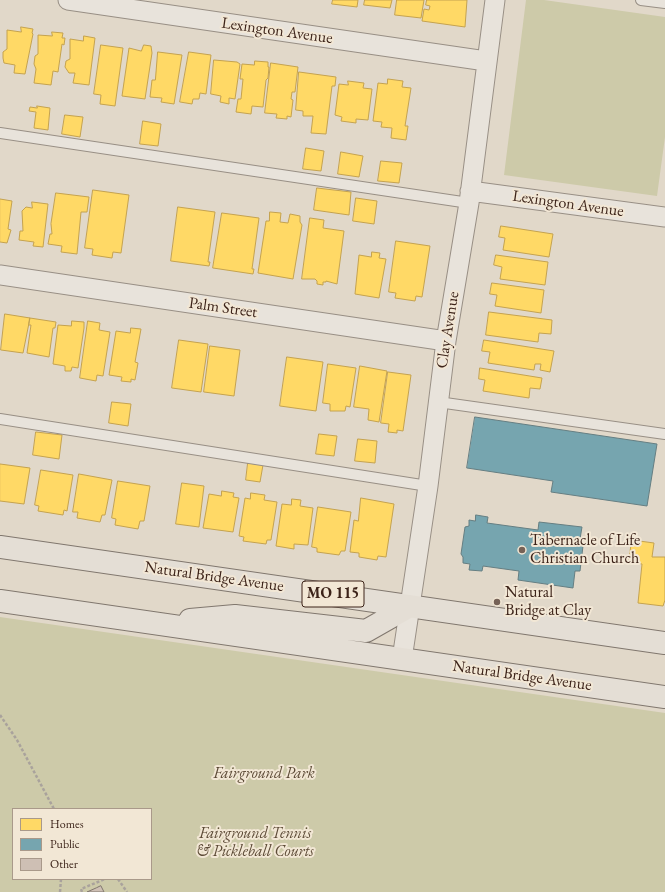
<!DOCTYPE html>
<html>
<head>
<meta charset="utf-8">
<style>
	body { margin:0 }
	#map { position:relative; width:665px; height:892px; overflow:hidden; background:#e1d8c9; font-family:"EB Garamond",serif }
	canvas { display:block }
	.legend { position:absolute; left:12px; top:808px; width:140px; height:72px; box-sizing:border-box; background:#f2e7d5; border:1px solid #a9998a; margin:0; padding:5px 7px; list-style:none; font-size:12px; color:#3c2319 }
	.legend li { display:flex; align-items:center; gap:8px; height:20px }
	.legend b { width:20px; border:1px solid #a9998a }
</style>
</head>
<body>
<div id="map">
<canvas width="665" height="892"></canvas>
<ul class="legend">
<li><b style="height:11px;background:#ffd966"></b>Homes</li>
<li><b style="height:11px;background:#76a5af"></b>Public</li>
<li><b style="height:11px;background:#cebfb4"></b>Other</li>
</ul>
</div>
<script>
const g = document.querySelector('canvas').getContext('2d');
g.lineJoin = 'round';
function fill(path, color) { g.fillStyle = color; g.fill(path, 'evenodd'); }
function strokePath(path, color, width, dash) { g.strokeStyle = color; g.lineWidth = width; g.lineCap = dash ? 'butt' : 'round'; g.setLineDash(dash || []); g.stroke(path); }
function label(font, color, halo, rows, align = 'center') {
  g.font = font + ' "EB Garamond",serif'; g.lineWidth = 4; g.setLineDash([]); g.textBaseline = 'middle'; g.strokeStyle = halo; g.fillStyle = color; for (const [text, x, y, turn = 0] of rows) {
    g.save(); g.translate(x, y); g.rotate((+turn || 0) * Math.PI / 180); g.textAlign = isNaN(turn) ? turn : align; if (halo) g.strokeText(text, 0, 0); g.fillText(text, 0, 0); g.restore();
  }
}
fill(new Path2D(`
	M526,0H544L665,17V137L657,196L504,175Z
	M0,617L665,713V892H0ZM13,809H151V879H13Z`), '#cdcaa9');
const homes = new Path2D(`
	M333,0H358L357,7L332,4Z
	M365,0H392L390,8L364,5Z
	M397,0H424L421,18L395,15Z
	M427,0H467L465,27L422,21L424,9L429,10L430,6L426,5Z
	M21,27L33,29L32,33L33,34L25,74L14,73L15,65L4,63L3,58V52L7,49V30L21,32Z
	M52,32L63,33L62,38H65L64,45L62,44L58,72L53,71L51,85L34,83L36,69L34,64L35,56L38,54V35L52,36Z
	M84,36L95,38L89,85L73,83L75,73H69L65,67L66,61L70,59V39L83,41Z
	M101,45L123,48L115,106L100,104L101,95L94,94Z
	M144,45L151,46L152,53L145,99L122,96L129,48L141,51Z
	M158,52L182,55L174,104L161,102L162,98L150,97L152,80H155Z
	M189,52L211,55L206,94L200,93L199,99H193L192,104L180,102Z
	M214,60L237,62L240,64L235,99L229,98V104L220,102L221,96L211,94Z
	M255,61L268,62V67H269L268,78L266,80L263,107L252,106L251,114L236,112L238,99H241L243,79H240L242,64L254,65Z
	M271,63L298,67L295,92H292L291,99L293,100L291,117L287,116V119L276,118L277,114L265,113Z
	M299,72L336,77L335,86H332L326,134L311,133L313,116H303V111L296,110Z
	M388,79L403,81L402,87L411,88L405,126H408L406,140L391,138L392,128L381,127L382,122L373,121L378,83L387,84Z
	M348,81L364,83L363,88L372,89L368,120L356,119V123L341,121L342,117L335,115L339,84L348,85Z
	M37,106L50,108L48,130L34,128L36,112L29,111L30,107L37,108Z
	M65,115L83,117L80,137L62,134Z
	M143,121L161,124L158,146L140,144Z
	M306,148L324,151L321,171L303,169Z
	M341,152L363,156L359,177L338,174Z
	M381,161L402,163L399,183L378,181Z
	M317,188L351,192L349,215L314,210Z
	M93,190L129,195L121,253L113,252L112,258L92,255L93,249L85,248Z
	M56,193L89,197L87,212H81L77,254L61,252L62,246L48,244L50,234H52L51,224Z
	M356,198L377,201L374,224L353,221Z
	M0,199L12,201L8,229L11,230L7,243L0,242Z
	M32,202L48,204L43,247L33,246L34,242L19,240L20,231H23L22,211L26,207L32,208Z
	M178,207L215,212L208,262H210L209,266L171,261Z
	M270,212L281,213L280,222L288,223L290,214L300,216V222L302,225L293,279L258,273L266,221H269Z
	M222,213L259,218L252,269H254L253,274L213,268Z
	M310,218L324,220L323,228L344,231L337,284L326,281V282H323V285L317,284V281L315,279H302Z
	M501,226L553,234L549,257L503,250L505,238L499,237Z
	M396,241L430,246L422,297L416,296L415,301L395,298L396,293L389,292Z
	M372,252L380,253L379,258L386,259L379,298L355,294L359,255L371,257Z
	M496,255L548,262L545,285L500,279L502,267L494,265Z
	M492,283L544,290L541,313L495,306L497,295L490,294Z
	M489,312L552,320L551,334L539,333L538,342L486,335Z
	M5,314L30,318L23,353L1,350Z
	M30,318L56,322L55,328H53L49,357L27,353L31,325H29Z
	M72,321L84,322V328L78,368L72,367L71,371H65V366L53,364L58,325L71,326Z
	M88,321L100,323L99,330L110,332L103,376L97,375L96,381L80,378Z
	M131,328L141,329L135,362L138,363L135,380L131,379V382L121,381L122,377L109,375L116,331L130,333Z
	M179,340L208,344L201,392L172,388Z
	M484,340L554,351L550,372L540,370L541,364H535L534,370L488,363L490,352L482,351Z
	M210,346L240,350L234,396L204,392Z
	M287,357L323,362L316,411L280,406Z
	M328,364L356,368L350,407L346,406L345,411H330V404L323,403Z
	M360,366L387,371L379,422L368,420L369,409L354,407Z
	M480,368L542,378L540,389L530,388L529,398L483,391L485,380L479,379Z
	M388,372L411,375L403,431L397,430V433L388,432L389,424L381,423Z
	M112,402L131,404L128,426L109,423Z
	M36,432L62,435L59,459L33,455Z
	M319,434L337,436L334,456L316,454Z
	M358,439L377,441L375,463L355,461Z
	M248,463L263,465L260,482L246,480Z
	M0,464L30,468L24,504L0,501Z
	M41,470L73,475L67,511L64,510L63,515L38,511L39,506L35,505Z
	M79,474L112,480L105,515H102L100,522L77,518L78,512H73Z
	M118,481L150,486L144,521H140L138,529L115,525L116,519L112,518Z
	M182,483L204,486L199,527L176,524Z
	M222,491L234,493L233,497L239,498L233,532L203,528L209,494L221,496Z
	M251,493L265,495L264,500L277,502L271,540H267L266,544L243,541L244,537L239,536L245,498L250,499Z
	M361,498L394,504L386,557L378,556L377,560L359,557V553L350,552L354,520L358,521Z
	M292,499L301,500L300,506L313,508L308,545L294,544V549L276,546L282,504L291,505Z
	M318,507L351,512L345,551H341L339,555L317,552V548L312,547Z
	M632,540L654,543L652,557H665V600L663,606L638,603L642,564L629,562Z`);
fill(homes, '#ffd966');
strokePath(homes, '#c4a24f', 1);
const public = new Path2D(`
	M475,417L657,444L647,506L551,492L553,481L467,468Z
	M476,515L488,517L487,523L538,530L539,522L582,527L579,545L583,546L580,571H575L573,588L518,580L519,571L483,566L482,571L469,570L470,564L463,563V557L461,554L465,527L469,526V520L475,521Z`);
fill(public, '#76a5af');
strokePath(public, '#657e82', 1);
const building = new Path2D(`
	M101,886L104,892H87L96,888Z`);
fill(building, '#cebfb4');
strokePath(building, '#80776e', 1);
const lane = new Path2D(`
	M641,0L665,3
	M0,133L469,203
	M438,402L665,434
	M0,419L428,486`);
const street = new Path2D(`
	M68,0L486,61
	M470,191L665,217
	M0,275L446,341
	M402,659L428,486L446,341L469,203L495,0`);
const primary = new Path2D(`
	M0,547L665,643
	M0,601L665,697
	M190,620L235,616L366,631L410,606`);
strokePath(lane, '#988f85', 12);
strokePath(street, '#988f85', 21);
strokePath(primary, '#80776e', 24);
strokePath(new Path2D(`
	M0,715L17,740L54,809
	M118,879L127,892
	M60,892L61,879
	M82,892L81,889L105,879`), '#a9a29c', 2.5, [3, 2]);
strokePath(lane, '#e8e3db', 10);
strokePath(street, '#e8e3db', 19);
strokePath(primary, '#e4ded5', 22);
for (const [x, y, r, color] of [
	[522,550,4,"#766257"],
	[497,602,4,"#766257"]
]) { const dot = new Path2D(); dot.arc(x, y, r, 0, 2 * Math.PI); g.fillStyle = color; g.fill(dot); strokePath(dot, '#f2e7d5', 1.5); }
for (const [x, y, w] of [
	[333,594,62]
]) { const box = new Path2D(); box.roundRect(x - w / 2, y - 13, w, 26, 3); g.fillStyle = '#f2e7d5'; g.fill(box); strokePath(box, '#3c2319', 1); }
label('bold 15px', '#3c2319', null, [
	["MO 115",333,594]
]);
label('16px', '#3c2319', '#f2e7d5', [
	["Lexington Avenue",277,31,8],
	["Lexington Avenue",568,204,8],
	["Palm Street",223,308,8],
	["Clay Avenue",448,330,-81],
	["Natural Bridge Avenue",214,577,8],
	["Natural Bridge Avenue",522,676,8]
]);
label('16px', '#3c2319', '#f2e7d5', [
	["Tabernacle of Life",530,541],
	["Christian Church",530,559],
	["Natural",505,593],
	["Bridge at Clay",505,611]
], 'left');
label('italic 16px', '#5c4a36', '#f2e7d5', [
	["Fairground Park",264,774],
	["Fairground Tennis",255,834],
	["& Pickleball Courts",255,852]
]);
</script>
</body>
</html>
